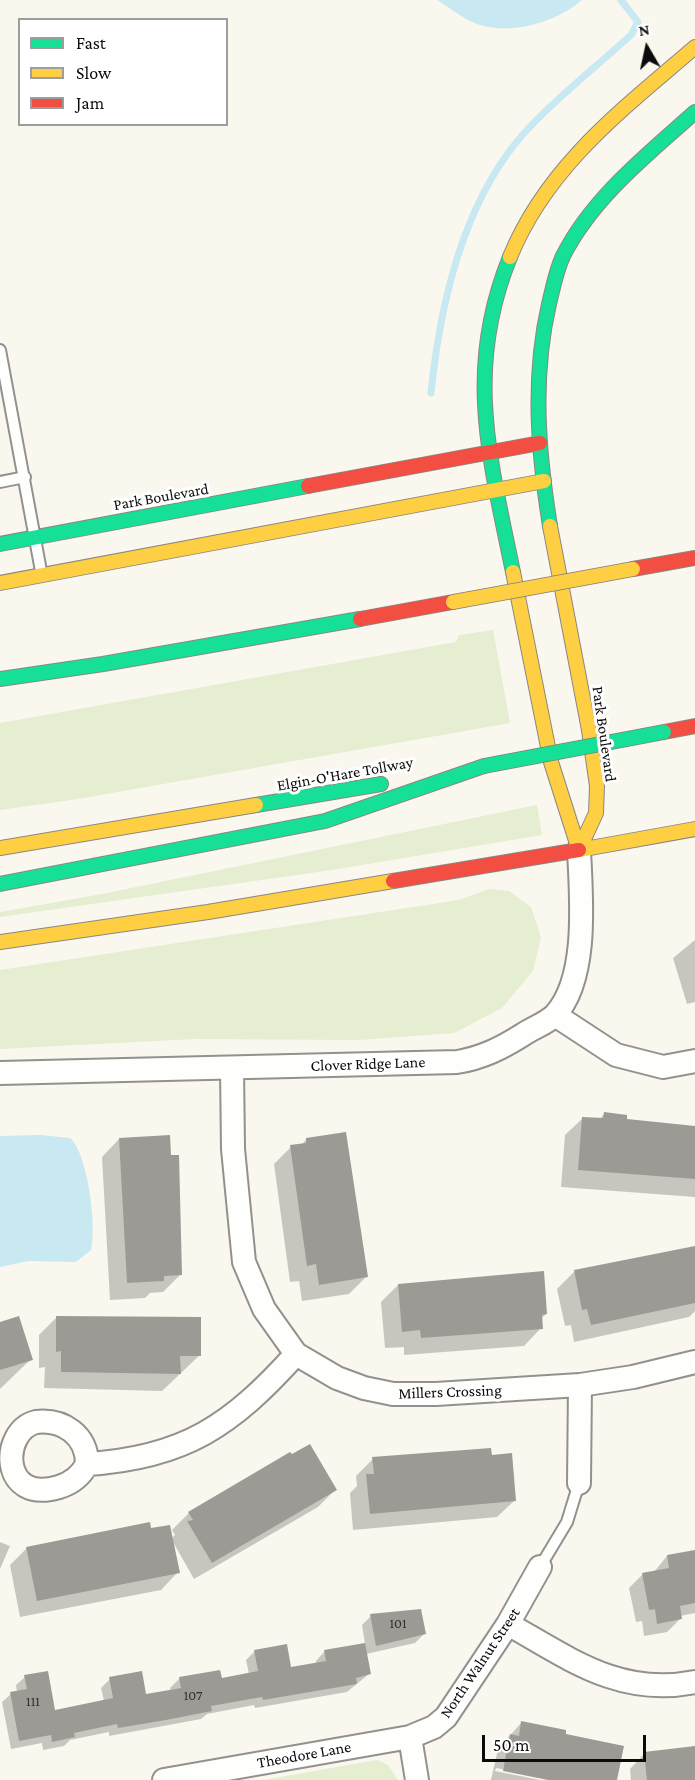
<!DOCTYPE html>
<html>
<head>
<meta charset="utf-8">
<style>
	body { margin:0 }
	#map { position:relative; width:695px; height:1780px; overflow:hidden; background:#faf7ef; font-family:"Crimson Pro",serif }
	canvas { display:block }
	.legend { position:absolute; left:18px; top:18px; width:210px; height:108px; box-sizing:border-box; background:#fff; border:2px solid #9d9d9d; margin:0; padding:8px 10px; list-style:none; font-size:18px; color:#0b0b0b }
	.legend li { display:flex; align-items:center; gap:12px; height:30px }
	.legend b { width:30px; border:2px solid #9d9d9d }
	.north { position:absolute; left:617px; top:18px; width:60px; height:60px; -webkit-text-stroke:4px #fff; paint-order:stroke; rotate:351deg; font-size:16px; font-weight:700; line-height:24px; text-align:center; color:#0b0b0b }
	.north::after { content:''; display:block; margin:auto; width:21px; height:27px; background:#0b0b0b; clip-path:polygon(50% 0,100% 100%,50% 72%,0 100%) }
	.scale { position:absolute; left:482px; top:1735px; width:164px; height:27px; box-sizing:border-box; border:3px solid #0b0b0b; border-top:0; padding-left:8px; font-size:18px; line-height:21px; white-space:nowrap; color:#0b0b0b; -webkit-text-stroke:4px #fff; paint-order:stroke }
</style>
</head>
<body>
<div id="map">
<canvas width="695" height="1780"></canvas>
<ul class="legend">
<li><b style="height:8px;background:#16e098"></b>Fast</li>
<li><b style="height:8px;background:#ffcf43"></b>Slow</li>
<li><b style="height:8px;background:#f24e42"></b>Jam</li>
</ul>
<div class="north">N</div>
<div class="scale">50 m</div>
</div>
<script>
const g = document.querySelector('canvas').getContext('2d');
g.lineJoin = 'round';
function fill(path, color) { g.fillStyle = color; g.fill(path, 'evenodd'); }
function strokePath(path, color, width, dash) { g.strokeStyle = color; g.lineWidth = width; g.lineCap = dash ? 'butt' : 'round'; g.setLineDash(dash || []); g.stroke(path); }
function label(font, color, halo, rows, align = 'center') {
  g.font = font + ' "Crimson Pro",serif'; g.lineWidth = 6; g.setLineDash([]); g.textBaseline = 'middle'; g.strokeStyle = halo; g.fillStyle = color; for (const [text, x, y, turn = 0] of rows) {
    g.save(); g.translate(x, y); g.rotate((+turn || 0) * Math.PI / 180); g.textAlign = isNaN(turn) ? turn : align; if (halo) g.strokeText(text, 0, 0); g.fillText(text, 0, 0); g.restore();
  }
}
fill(new Path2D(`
	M493,630L510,723L78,799L0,810V723L456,642L459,635Z
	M537,805L542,835L332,870L0,917V912L102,894Z
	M489,889L509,891L531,907L541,937L533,971L502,1008L454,1033L360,1040L195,1039L0,1049V970L459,900Z
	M377,1760L388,1765L398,1780H263Z`), '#e5eed0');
fill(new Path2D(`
	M437,0H582C557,22 510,36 477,24C463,19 449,7 437,0Z
	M41,1135L70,1138C88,1153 97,1228 91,1250L76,1262L28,1261L0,1267V1136Z`), '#c8e8f2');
fill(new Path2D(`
	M695,940V1002L687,1004L673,958Z
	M604,1114L625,1120L695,1128V1197L561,1187L565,1135L583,1118L599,1120Z
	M119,1139L180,1275L163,1292L150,1293L145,1298L110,1300L102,1157Z
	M306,1140L366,1277L349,1294L302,1301L299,1281L290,1282L274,1164L291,1147L301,1145Z
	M695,1247V1311L689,1317L574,1342L571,1325L565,1326L557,1289L574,1272Z
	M398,1285L546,1314L541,1319V1328L524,1346L404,1355V1347L385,1348L381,1302Z
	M56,1318L200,1355L162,1391L44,1388L45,1367L39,1368V1335Z
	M0,1323L31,1359L0,1389Z
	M491,1456L515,1500L497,1517L353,1530L350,1493L357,1486L356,1476L373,1459Z
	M335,1490L318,1507L194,1579L173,1542L178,1572L161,1590L20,1617L10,1565L27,1548L150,1530L171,1539L175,1535L172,1530L189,1513Z
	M0,1542L10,1546L0,1569Z
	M695,1551V1613L680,1616V1619L667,1632L644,1636L642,1621L636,1622L629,1588L643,1574L654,1572L667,1556Z
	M371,1616L424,1634L415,1643L366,1654L369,1674L347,1692L255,1708L254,1705L207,1714L201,1719L109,1736V1732L70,1740L64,1746L43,1750L42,1743L11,1749L2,1702L11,1694L17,1692L16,1685L25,1677L54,1711L104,1701L101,1688L110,1679L145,1696L171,1691L170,1688L179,1679L220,1680L249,1674L246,1660L255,1651L290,1668L316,1664V1661L324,1652L365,1644L362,1625Z
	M522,1722L564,1736L615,1780H555L496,1768L495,1771L540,1780H491L498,1749Z
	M695,1747V1780H631L630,1769L645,1753Z`), '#0003');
strokePath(new Path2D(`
	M431,393C440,304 464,199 526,131C558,96 596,67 631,35L638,22L621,0`), '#c8e8f2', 7);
fill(new Path2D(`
	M604,1112L627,1115V1119L695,1126V1179L578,1170L582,1117L603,1118Z
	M346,1132L368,1277L319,1285L316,1264L307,1266L290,1145L306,1143V1138Z
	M170,1135L171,1155H179L182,1275L164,1276V1281L127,1283L119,1138Z
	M695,1246V1303L591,1325L587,1309L582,1310L574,1270Z
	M544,1271L547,1314L542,1315L543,1329L421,1338L420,1330L402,1332L398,1284Z
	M19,1316L33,1360L0,1370V1322Z
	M56,1316L201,1317V1356H180L181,1374L61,1372V1351L56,1352Z
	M310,1444L337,1490L212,1563L187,1521L193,1520L188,1512L290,1452L292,1454Z
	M491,1448L492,1455L512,1453L516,1501L370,1514L366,1474H374L372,1457Z
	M150,1522L151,1528L170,1525L180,1573L37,1601L26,1547Z
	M695,1550V1603L680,1606L682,1619L657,1624L655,1609L649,1610L642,1573L669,1568L667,1555Z
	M421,1609L426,1634L376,1646L370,1614Z
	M365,1643L371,1674L356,1678L357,1684L263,1700L262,1697L211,1706L212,1711L166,1720L118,1728L117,1724L74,1733L75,1737L52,1742L51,1735L19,1741L10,1692L27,1689L24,1675L48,1671L55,1710L113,1698L109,1677L142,1671L146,1694L181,1688L179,1677L220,1670L222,1678L258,1671L254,1650L287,1644L291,1667L326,1661L324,1650Z
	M521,1721L566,1730V1734L624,1746L617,1780H548L503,1771L510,1734L519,1736Z
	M695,1746V1780H647L644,1752Z`), '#9c9a95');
const lane = new Path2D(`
	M0,350L41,571
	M0,482L25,477
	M540,1567L567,1522L579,1483`);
const street = new Path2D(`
	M555,1015L616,1055L663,1067L695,1061
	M232,1068L233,1149L244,1262L264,1309L296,1354L337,1378L364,1388L393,1394H436L580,1385L633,1377L695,1362
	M0,1073L457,1062C482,1058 502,1048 524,1034C533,1028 547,1023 555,1015C589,978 581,896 579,850
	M36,1422C63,1419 87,1435 87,1464C81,1476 72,1483 59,1487C0,1505 0,1431 36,1422Z
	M87,1464C185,1458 232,1425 296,1354
	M579,1483L580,1385
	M508,1624C570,1659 620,1697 695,1682
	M410,1737L417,1780
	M164,1780L410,1737L434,1727L446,1717L508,1624L540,1567`);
const fast = new Path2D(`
	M510,257C464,370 490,459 513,572
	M550,526C538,451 532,378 549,304C553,288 556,271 563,256C592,198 648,154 695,112
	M0,544L308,486
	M0,679L103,664L360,619
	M256,805L381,784
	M0,884L325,821L484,766`);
const slow = new Path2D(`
	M510,257C547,166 623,109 695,47
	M550,526L589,730L597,786L596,813L579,850
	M513,572L551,762L579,850
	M0,583L544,481
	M0,848L256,805
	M579,850L695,829
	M0,942L208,912L393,881`);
const jam = new Path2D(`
	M308,486L540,443
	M633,569L695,558
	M360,619L453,602
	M664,732L695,726
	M393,881L579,850`);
strokePath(lane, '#93918e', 14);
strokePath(street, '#93918e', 26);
strokePath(fast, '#898884', 16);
strokePath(slow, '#898884', 16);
strokePath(jam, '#898884', 16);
strokePath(lane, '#fefefd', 10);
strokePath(street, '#fefefd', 22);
strokePath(fast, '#16e098', 14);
strokePath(slow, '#ffcf43', 14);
strokePath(jam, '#f24e42', 14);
const fastBridge = new Path2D(`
	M484,766L664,732`);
const slowBridge = new Path2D(`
	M453,602L633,569`);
strokePath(fastBridge, '#807f7b', 16, []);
strokePath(slowBridge, '#807f7b', 16, []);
strokePath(fastBridge, '#16e098', 14);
strokePath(slowBridge, '#ffcf43', 14);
label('14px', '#2f2f2e', null, [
	["101",398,1624],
	["107",193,1696],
	["111",33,1702]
]);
label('16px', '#0b0b0b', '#fff', [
	["Park Boulevard",161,497,-10],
	["Park Boulevard",604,734,82],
	["Elgin-O'Hare Tollway",345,774,-10],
	["Clover Ridge Lane",368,1064,-2],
	["Millers Crossing",450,1392,-2],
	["North Walnut Street",480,1663,-56],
	["Theodore Lane",304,1755,-10]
]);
</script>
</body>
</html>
